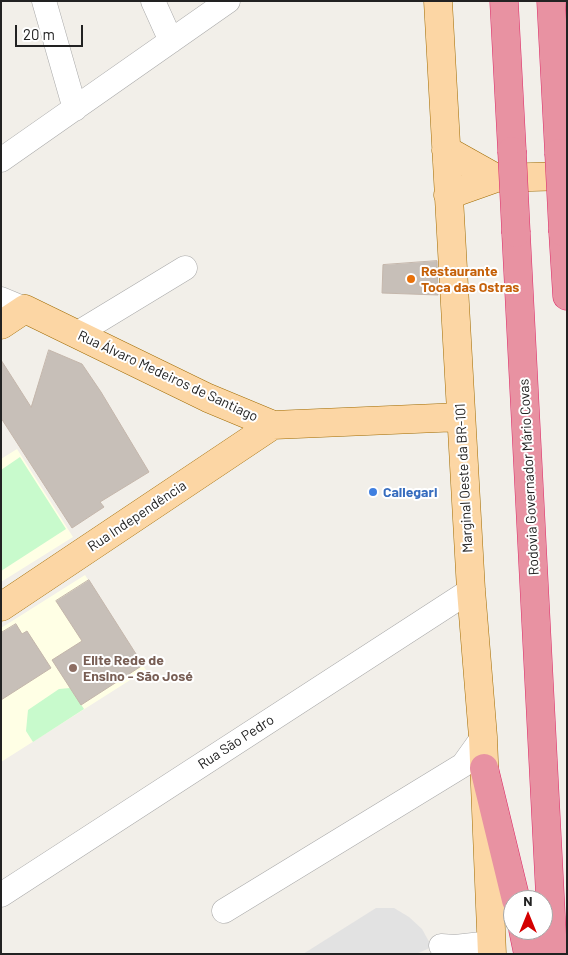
<!DOCTYPE html>
<html>
<head>
<meta charset="utf-8">
<style>
	body { margin:0 }
	#map { position:relative; width:568px; height:955px; overflow:hidden; background:#f2efe9; font-family:Barlow,sans-serif }
	canvas { display:block }
	.frame { position:absolute; inset:0; border:2px solid #222; pointer-events:none }
	.north { position:absolute; left:503px; top:890px; width:50px; height:50px; box-sizing:border-box; background:#fff; border:1px solid #a7a7a7; border-radius:50%; rotate:0deg; font-size:14px; font-weight:700; line-height:20px; text-align:center; color:#222 }
	.north::after { content:''; display:block; margin:auto; width:18px; height:22px; background:#d40000; clip-path:polygon(50% 0,100% 100%,50% 72%,0 100%) }
	.scale { position:absolute; left:15px; top:25px; width:68px; height:22px; box-sizing:border-box; border:2px solid #222; border-top:0; padding-left:6px; font-size:15px; line-height:18px; white-space:nowrap; color:#222; -webkit-text-stroke:4px #fff; paint-order:stroke }
</style>
</head>
<body>
<div id="map">
<canvas width="568" height="955"></canvas>
<div class="frame"></div>
<div class="north">N</div>
<div class="scale">20 m</div>
</div>
<script>
const g = document.querySelector('canvas').getContext('2d');
g.lineJoin = 'round';
function fill(path, color) { g.fillStyle = color; g.fill(path, 'evenodd'); }
function strokePath(path, color, width, dash) { g.strokeStyle = color; g.lineWidth = width; g.lineCap = dash ? 'butt' : 'round'; g.setLineDash(dash || []); g.stroke(path); }
function label(font, color, halo, rows, align = 'center') {
  g.font = font + ' Barlow,sans-serif'; g.lineWidth = 4; g.setLineDash([]); g.textBaseline = 'middle'; g.strokeStyle = halo; g.fillStyle = color; for (const [text, x, y, turn = 0] of rows) {
    g.save(); g.translate(x, y); g.rotate((+turn || 0) * Math.PI / 180); g.textAlign = isNaN(turn) ? turn : align; if (halo) g.strokeText(text, 0, 0); g.fillText(text, 0, 0); g.restore();
  }
}
fill(new Path2D(`
	M17,449L73,537L1,582V459Z
	M85,575L146,670L1,762V628Z`), '#ffffe5');
fill(new Path2D(`
	M20,457L66,529L1,571V470Z
	M70,688L84,709L33,742L26,731L28,710L59,689Z`), '#c8facc');
fill(new Path2D(`
	M376,908H394L409,917L422,929L432,947L416,954H303Z`), '#e2e2e2');
const building = new Path2D(`
	M437,261L438,295L382,293L383,265Z
	M49,350L82,364L101,392L149,472L100,502L104,507L72,528L1,418V360L31,407Z
	M89,580L143,665L81,705L52,660L82,641L56,601Z
	M16,624L22,634L27,631L51,668L1,700V633Z`);
fill(building, '#c7bfb8');
strokePath(building, '#c4b6ab', 1);
const minor = new Path2D(`
	M44,1L75,109
	M153,1L171,41
	M1,160L228,1
	M1,299L25,309
	M78,333L185,268
	M1,895L471,590
	M224,911L463,765L483,737
	M441,946L455,947L491,943`);
const major = new Path2D(`
	M438,1L471,590L483,737L492,954
	M446,150L496,178
	M448,195L496,178L567,176
	M1,325L25,309L208,398L273,425L461,417
	M1,607L273,425`);
const highway = new Path2D(`
	M504,1L512,151
	M551,1L559,153
	M563,232L567,296
	M516,233L553,954
	M484,768L516,900
	M523,930L528,954`);
strokePath(minor, '#a9a9a9', 25);
strokePath(major, '#a06b00', 29);
strokePath(highway, '#dc2a67', 29);
strokePath(minor, '#fff', 24);
strokePath(major, '#fcd6a4', 28);
strokePath(highway, '#e892a2', 28);
const highwayBridge = new Path2D(`
	M512,151L516,233
	M559,153L563,232`);
strokePath(highwayBridge, '#dc2a67', 29, []);
strokePath(highwayBridge, '#e892a2', 28);
for (const [x, y, r, color] of [
	[411,279,5,"#e8710a"],
	[373,492,5,"#3f7fe0"],
	[73,668,5,"#8d6e63"]
]) { const dot = new Path2D(); dot.arc(x, y, r, 0, 2 * Math.PI); g.fillStyle = color; g.fill(dot); strokePath(dot, '#fff', 2); }
label('bold 14px', '#c56008', '#fff', [
	["Restaurante",421,271],
	["Toca das Ostras",421,287]
], 'left');
label('14px', '#222', '#fff', [
	["Rua Álvaro Medeiros de Santiago",168,376,25],
	["Rodovia Governador Mário Covas",529,477,-93],
	["Marginal Oeste da BR-101",464,478,-93],
	["Rua Independência",137,516,-34],
	["Rua São Pedro",236,742,-33]
]);
label('bold 14px', '#366cbe', '#fff', [
	["Callegari",383,492]
], 'left');
label('bold 14px', '#785e54', '#fff', [
	["Elite Rede de",83,660],
	["Ensino - São José",83,676]
], 'left');
</script>
</body>
</html>
